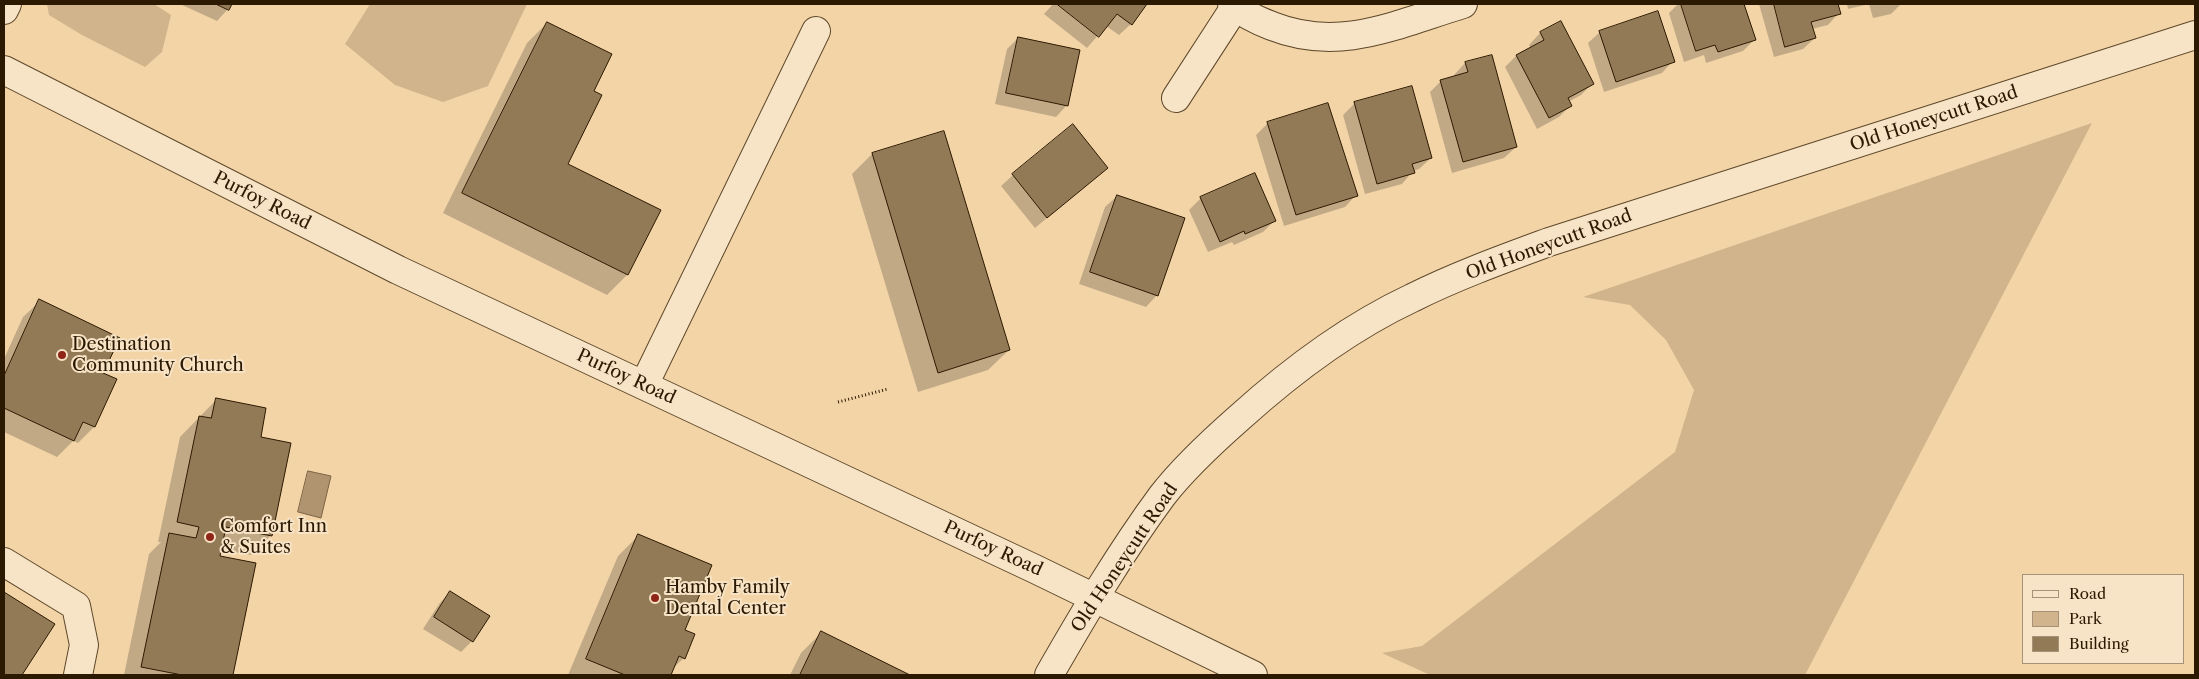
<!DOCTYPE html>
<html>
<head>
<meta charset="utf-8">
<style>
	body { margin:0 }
	#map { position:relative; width:2199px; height:679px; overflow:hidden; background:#f3d4a7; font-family:"Libre Caslon Text",serif }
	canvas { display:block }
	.frame { position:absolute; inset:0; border:5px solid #2c1901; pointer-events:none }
	.legend { position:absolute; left:2022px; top:574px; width:162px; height:90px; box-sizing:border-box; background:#f7e3c6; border:1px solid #a69277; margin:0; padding:6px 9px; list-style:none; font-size:15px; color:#2c1901 }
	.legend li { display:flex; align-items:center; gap:10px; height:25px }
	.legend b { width:25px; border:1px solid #a69277 }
</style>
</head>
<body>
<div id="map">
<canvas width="2199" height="679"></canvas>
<div class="frame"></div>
<ul class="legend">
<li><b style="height:6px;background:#f7e3c6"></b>Road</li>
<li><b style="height:14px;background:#d1b48b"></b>Park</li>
<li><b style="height:14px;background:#937a57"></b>Building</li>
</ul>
</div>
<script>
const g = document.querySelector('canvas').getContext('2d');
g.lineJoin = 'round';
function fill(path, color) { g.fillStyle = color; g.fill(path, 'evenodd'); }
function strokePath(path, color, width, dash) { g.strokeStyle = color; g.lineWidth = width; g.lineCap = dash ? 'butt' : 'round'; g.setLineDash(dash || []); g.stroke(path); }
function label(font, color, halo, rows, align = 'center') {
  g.font = font + ' "Libre Caslon Text",serif'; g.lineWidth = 4; g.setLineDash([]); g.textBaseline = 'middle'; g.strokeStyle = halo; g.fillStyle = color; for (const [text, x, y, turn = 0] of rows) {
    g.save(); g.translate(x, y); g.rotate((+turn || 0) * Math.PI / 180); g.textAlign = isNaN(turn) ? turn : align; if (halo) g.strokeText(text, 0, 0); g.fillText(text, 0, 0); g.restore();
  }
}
fill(new Path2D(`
	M47,4H154L171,15L162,52L145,67L82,35L49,15Z
	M370,4H527L488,86L443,102L395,85L345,44Z
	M2092,123L1805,675H1430L1382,653L1422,646L1675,452L1694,390L1666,340L1630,305L1583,297Z`), '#d1b48b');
const water = new Path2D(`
	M308,471L331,476L321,518L298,512Z`);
fill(water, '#af946f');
strokePath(water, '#7b6343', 1);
fill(new Path2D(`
	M180,4H231L228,9L217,21Z
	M1053,4H1145L1131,24L1119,35L1106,26L1087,48L1044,14Z
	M1678,4H1743L1754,40L1743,51L1706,63L1704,55L1684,62L1669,13Z
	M1759,4H1837L1839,13L1828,25L1812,29L1815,38L1803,49L1774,57Z
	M1847,4H1901L1891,14L1873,18L1869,4L1848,9Z
	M547,23L592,91L566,165L627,275L607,295L443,213L527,43Z
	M1560,23L1592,84L1581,95L1568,102L1570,106L1559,117L1537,129L1505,67L1516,56L1531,48L1529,45L1540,33Z
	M1600,32L1673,61L1662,73L1604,92L1588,43Z
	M1018,38L1067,105L1056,117L995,104L1007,49Z
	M1491,56L1516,147L1504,158L1452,173L1430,92L1441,81L1455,77L1454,75L1465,63Z
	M1355,103L1431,158L1419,169L1413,171L1402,184L1365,194L1343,115Z
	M1327,105L1356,195L1345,207L1284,226L1256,135L1267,124Z
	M872,154L1009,350L988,370L918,392L852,174Z
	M1107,168L1035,228L1001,186L1013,175Z
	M1254,175L1274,221L1263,232L1234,245L1232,242L1208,252L1189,210L1201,198Z
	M1117,196L1157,295L1146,307L1079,284L1105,207Z
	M40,301L102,374L116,380L94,427L78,443L73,441L57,457L4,432V359L23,317Z
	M216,400L259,438L271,535L251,555L220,549L219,557L254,564L231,675H124L149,554L161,542H158L180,437Z
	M638,536L684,630V658L671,670L669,675H568L618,556Z
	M450,592L472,641L461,652L423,629L439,604Z
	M4,593L53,624L21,675H4Z
	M821,633L907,675H790L801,653Z`), '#0003');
const building = new Path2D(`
	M216,4H232L229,10Z
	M1057,4H1147L1132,25L1117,14L1099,37Z
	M1681,4H1744L1756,40L1718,52L1715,45L1696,51Z
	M1774,4H1838L1841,14L1811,22L1816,38L1785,47Z
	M1658,11L1675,62L1616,82L1599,31Z
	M1561,21L1594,84L1568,98L1572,106L1549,118L1516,55L1544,40L1540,32Z
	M547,22L612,54L594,91L602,95L568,164L661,210L628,275L462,193Z
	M1018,37L1080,50L1068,106L1006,93Z
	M1492,55L1517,147L1463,162L1440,80L1468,72L1465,62Z
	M1412,86L1432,158L1412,164L1415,173L1377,184L1354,102Z
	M1328,103L1358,196L1296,215L1267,122Z
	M1073,124L1108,168L1047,218L1012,174Z
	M944,131L1010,350L938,373L872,153Z
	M1255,173L1276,221L1245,234L1244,231L1220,242L1200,197Z
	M1117,195L1185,218L1158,296L1090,272Z
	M39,299L120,338L103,373L117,379L95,427L83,422L74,441L4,408V376Z
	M216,398L266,408L261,437L291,443L272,536L226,527L220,556L256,563L233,675H182L141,667L169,533L196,538L199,527L177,522L199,416L211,418Z
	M638,534L712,565L685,630L695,634L685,659L679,656L671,675H625L586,659Z
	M450,591L490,616L473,642L434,617Z
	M4,592L55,624L22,675H4Z
	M821,631L910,675H800Z`);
fill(building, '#937a57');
strokePath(building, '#2c1901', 1);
const minor = new Path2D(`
	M1232,4C1243,13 1258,21 1272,26C1340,53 1397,24 1463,4
	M4,10L7,4
	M4,70L398,270L1035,569L1253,675
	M1176,98L1235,7
	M644,385L816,31
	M4,562L76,606L84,645L78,675
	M1049,675C1084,614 1120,553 1162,496C1182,470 1214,440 1239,418C1291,371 1348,328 1412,298C1456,276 1503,259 1549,242L2195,35`);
strokePath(minor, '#5e482a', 30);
strokePath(new Path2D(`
	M838,402L888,389`), '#2c1901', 3, [1, 2.5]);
strokePath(minor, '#f7e3c6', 28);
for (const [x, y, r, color] of [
	[62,355,5,"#8f2418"],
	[210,537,5,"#8f2418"],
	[655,598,5,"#8f2418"]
]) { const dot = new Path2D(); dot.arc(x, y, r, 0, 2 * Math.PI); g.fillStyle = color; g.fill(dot); strokePath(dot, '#f7e3c6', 2); }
label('18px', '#2c1901', '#f7e3c6', [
	["Old Honeycutt Road",1934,119,-18],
	["Purfoy Road",262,201,27],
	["Old Honeycutt Road",1549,245,-20],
	["Purfoy Road",626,377,25],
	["Purfoy Road",993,549,25],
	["Old Honeycutt Road",1125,558,-56]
]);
label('18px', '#2c1901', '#f7e3c6', [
	["Destination",72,345],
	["Community Church",72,366],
	["Comfort Inn",220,527],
	["& Suites",220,548],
	["Hamby Family",665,588],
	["Dental Center",665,609]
], 'left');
</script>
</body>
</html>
